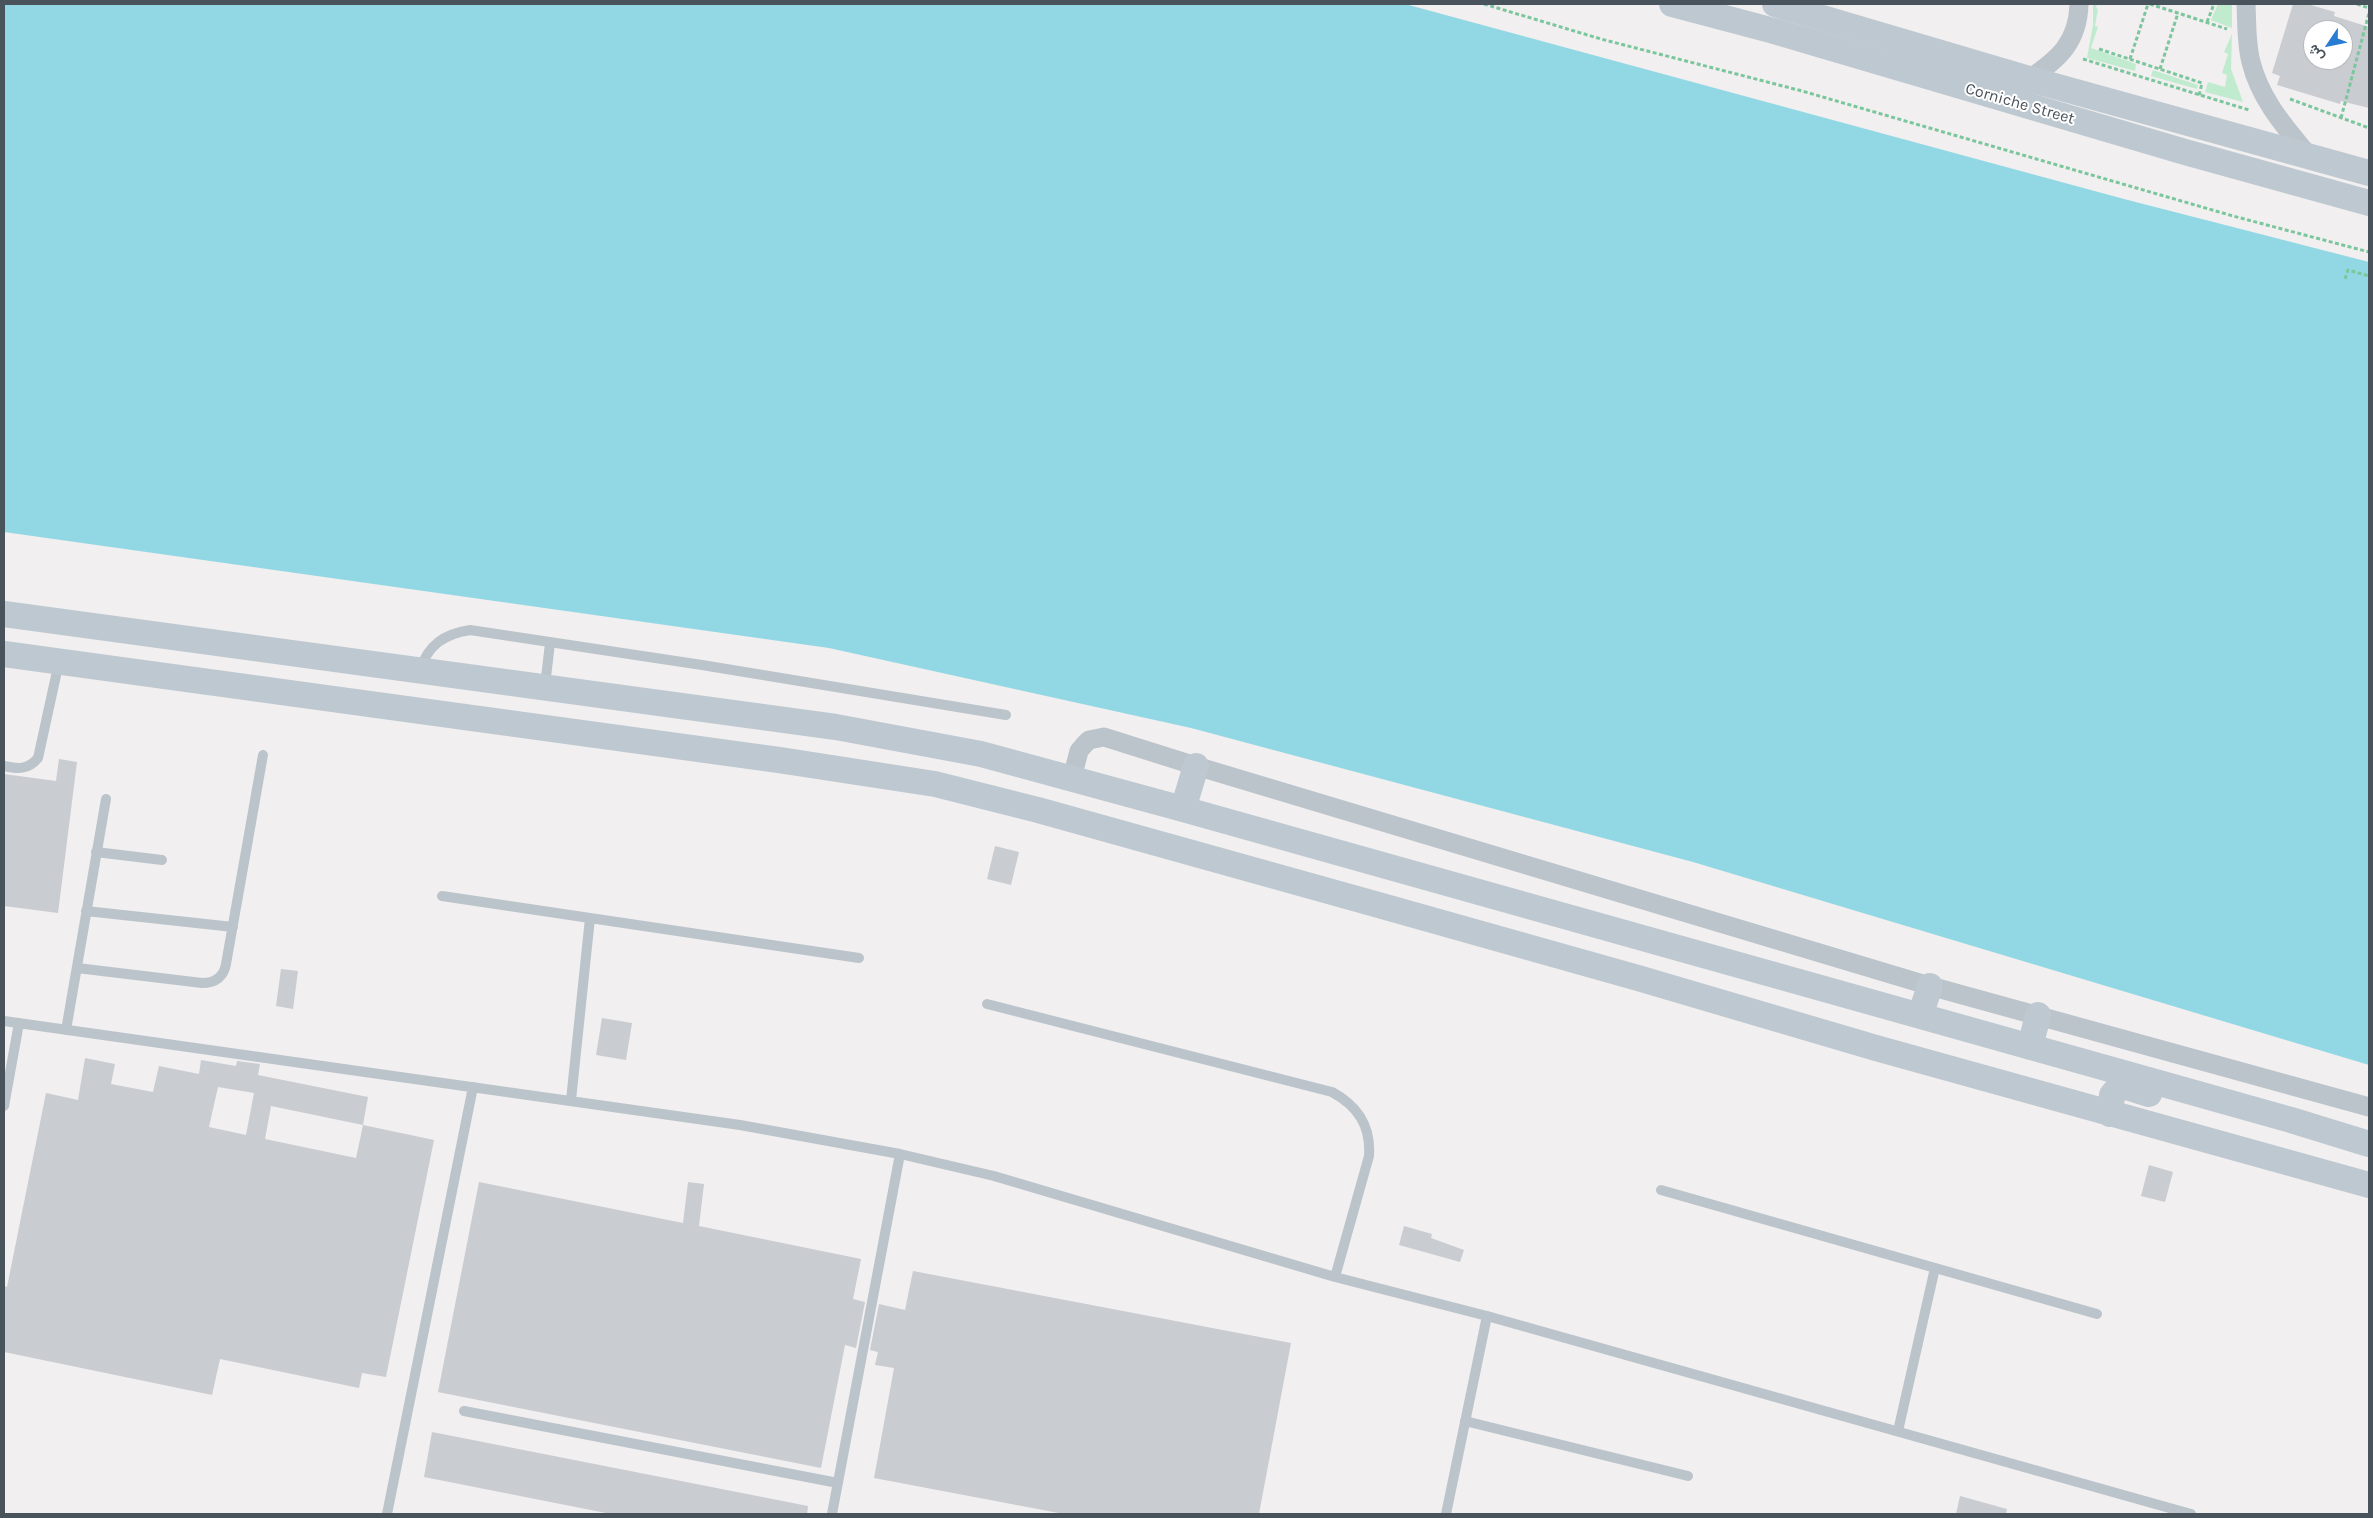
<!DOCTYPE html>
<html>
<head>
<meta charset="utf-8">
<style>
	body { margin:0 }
	#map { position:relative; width:2373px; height:1518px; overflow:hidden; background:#f1efef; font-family:Karla,Vazirmatn,sans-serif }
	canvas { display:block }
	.frame { position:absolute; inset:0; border:5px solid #49535b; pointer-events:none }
	.north { position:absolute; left:2303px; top:20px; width:50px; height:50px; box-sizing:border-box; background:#fff; border:1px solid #b6babd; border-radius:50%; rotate:236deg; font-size:14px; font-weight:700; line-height:20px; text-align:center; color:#49535b }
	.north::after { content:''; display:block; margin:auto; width:18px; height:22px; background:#297cd2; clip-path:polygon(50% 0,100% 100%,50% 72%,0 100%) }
</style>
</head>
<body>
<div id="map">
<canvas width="2373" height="1518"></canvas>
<div class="frame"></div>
<div class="north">ش</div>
</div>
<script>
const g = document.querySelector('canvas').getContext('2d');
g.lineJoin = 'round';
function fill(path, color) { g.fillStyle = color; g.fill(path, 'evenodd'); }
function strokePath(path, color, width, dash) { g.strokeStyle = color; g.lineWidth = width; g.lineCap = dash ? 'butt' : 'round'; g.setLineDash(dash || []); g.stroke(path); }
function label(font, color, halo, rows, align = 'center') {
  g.font = font + ' Karla,sans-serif'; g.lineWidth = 4; g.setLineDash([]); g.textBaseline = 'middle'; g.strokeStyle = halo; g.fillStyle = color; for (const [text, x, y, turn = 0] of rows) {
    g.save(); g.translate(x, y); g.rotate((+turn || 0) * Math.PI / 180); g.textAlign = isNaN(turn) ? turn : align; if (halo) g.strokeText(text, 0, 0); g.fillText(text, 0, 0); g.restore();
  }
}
fill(new Path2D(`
	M2093,4H2097L2096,8L2098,9L2095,26L2098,27L2091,48L2136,64L2135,71L2087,58L2093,25Z
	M2218,4H2232V28L2211,20Z
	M2232,34L2231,69L2243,102L2205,92L2208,82L2225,87L2227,75L2222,73L2228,54L2224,52Z
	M2153,70L2198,85L2197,89L2151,76Z`), '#c1ebcf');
fill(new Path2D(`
	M4,4H1405L2124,199L2369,262V1065L1693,862L1191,728L829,648L4,532Z`), '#92d8e4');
fill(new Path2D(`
	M2293,4H2307L2335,12L2334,16L2369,27V108L2341,101L2340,104L2277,85L2280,76L2272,73ZM2313,30H2343V60H2313Z
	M59,759L77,762L58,913L4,906V774L56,781Z
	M995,846L1019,852L1011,885L987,879Z
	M281,969L298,971L293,1009L276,1006Z
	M602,1018L632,1023L626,1060L596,1055Z
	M85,1058L115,1064L111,1084L153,1092L159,1066L199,1074L201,1060L236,1066L237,1061L260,1064L258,1075L368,1097L363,1125L434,1140L386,1377L362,1373L359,1388L220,1359L212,1395L4,1352V1286L7,1287L46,1093L78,1100ZM218,1087L254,1093L246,1135L209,1127ZM271,1106L363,1125L356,1158L265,1139Z
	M2149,1165L2173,1172L2165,1202L2141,1196Z
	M479,1182L683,1223L688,1182L704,1184L699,1226L861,1259L853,1299L865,1302L856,1348L845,1345L821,1468L438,1392Z
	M1404,1226L1432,1234L1431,1238L1464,1250L1460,1262L1399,1245Z
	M913,1271L1291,1343L1259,1514H1064L874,1478L894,1368L875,1365L878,1352L870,1350L879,1304L905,1310Z
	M432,1432L808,1506L807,1514H611L424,1477Z
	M1960,1496L2007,1509L2006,1514H1956Z`), '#c9ccd1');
strokePath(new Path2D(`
	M1484,4L1601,39L1802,91L2233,216L2369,252
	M2150,4L2227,29
	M2357,4L2369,8
	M2207,22L2214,4
	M2099,49L2202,83L2199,96
	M2083,59L2249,110
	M2130,59L2148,4
	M2160,69L2178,13
	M2290,99L2369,128
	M2341,118L2369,13
	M2345,279L2348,270L2369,276`), '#7cc69d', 3, [4, 2.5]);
strokePath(new Path2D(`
	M420,670C428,645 444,634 470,630L702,665L1006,715
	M545,686L550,643
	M4,766C18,769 28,770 38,758L59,662
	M96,852L162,860
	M442,896L859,958
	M86,911L233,927
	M77,968L202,983C216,983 224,976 226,964L263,755
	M987,1004L1332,1092C1358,1106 1371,1126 1369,1156L1335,1277
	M4,1021L740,1125L900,1154L994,1176L1335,1277L1487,1316L2191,1514
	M66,1030L106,799
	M571,1100L590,918
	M4,1106L19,1023
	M1661,1190L2097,1314
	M464,1411L838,1483
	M1465,1421L1688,1476
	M1898,1431L1935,1268
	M387,1514L473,1087
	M832,1514L900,1154
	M1446,1514L1487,1316`), '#bcc4cb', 10);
strokePath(new Path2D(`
	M2246,4C2247,23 2246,43 2251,62C2260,99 2285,127 2309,156
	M2029,79C2059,59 2078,42 2079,4
	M1072,778L1079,751L1084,745L1089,740L1104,737L1196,766L1930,986L2369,1107`), '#bcc4cb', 19);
strokePath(new Path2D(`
	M1672,4L1774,31L2185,152L2369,203
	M1775,4L2029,79L2369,173
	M4,614L836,727L981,754L1183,809L2291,1120L2369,1144
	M4,654L779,760L935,784L1038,810L1375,904L1638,978L1876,1048L2369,1185
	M1183,809L1196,766
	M1920,1016L1930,986
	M2030,1047L2038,1015
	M2110,1114L2112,1095L2118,1088L2127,1087L2149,1094`), '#bec8d1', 26);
label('16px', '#49535b', '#fff', [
	["Corniche Street",2020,104,16]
]);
</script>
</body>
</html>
